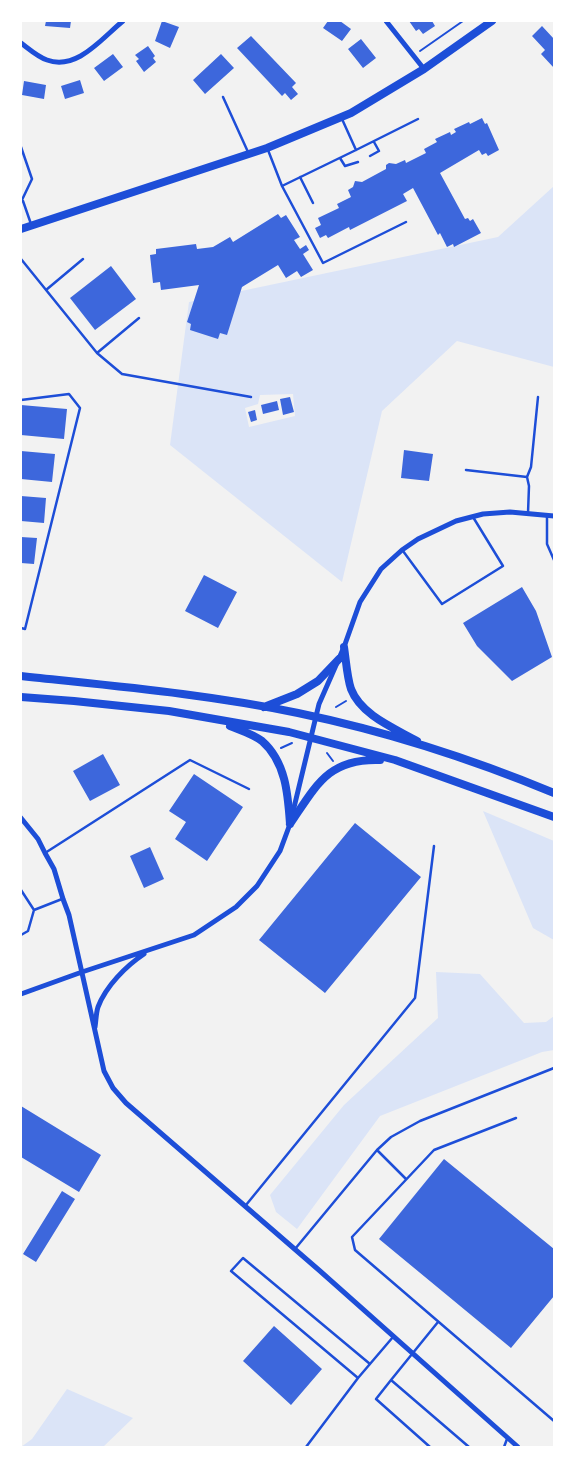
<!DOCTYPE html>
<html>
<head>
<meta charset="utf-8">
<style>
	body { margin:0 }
	#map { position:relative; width:575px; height:1468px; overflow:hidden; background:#f2f2f2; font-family:"Open Sans",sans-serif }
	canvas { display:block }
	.frame { position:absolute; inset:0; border:22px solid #fff; pointer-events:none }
</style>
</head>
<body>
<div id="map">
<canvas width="575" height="1468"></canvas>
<div class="frame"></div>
</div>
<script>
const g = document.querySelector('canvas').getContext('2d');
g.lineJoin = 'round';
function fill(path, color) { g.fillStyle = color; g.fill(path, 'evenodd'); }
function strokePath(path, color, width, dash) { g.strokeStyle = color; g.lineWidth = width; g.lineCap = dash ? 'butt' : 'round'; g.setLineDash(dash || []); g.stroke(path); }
fill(new Path2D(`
	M554,186V367L457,341L382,411L342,582L170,445L189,302L498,237ZM293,394L295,416L249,427L245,408L258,404L260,395Z
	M483,811L554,841V940L533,928Z
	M436,972L480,974L524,1023L546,1022L554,1016V1050L542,1052L380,1116L297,1229L276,1212L270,1195L344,1105L438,1018Z
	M67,1389L133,1418L103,1447H21L32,1439Z`), '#dbe4f7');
fill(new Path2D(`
	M46,21H71L70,28L45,26Z
	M162,21L179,27L170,48L155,41Z
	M328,21H340L351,29L342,41L323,28Z
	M409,21H432L435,26L423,34L419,29L416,31Z
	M542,26L554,39V68L541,54L545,50L532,36Z
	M251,36L296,83L292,87L298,94L291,100L285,93L282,96L237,48Z
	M361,39L376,58L363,68L348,49Z
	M148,46L155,56L153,58L156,62L144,72L136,61L139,59L135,55Z
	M113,54L123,67L104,81L94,68Z
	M221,54L234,68L205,94L193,80Z
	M80,80L84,93L65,99L61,86Z
	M24,81L46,85L44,99L22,95Z
	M482,118L485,124L487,123L499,150L488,156L486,153L482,155L479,150L440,173L465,219L468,218L470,221L473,219L481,233L454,247L453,244L447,247L440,233L438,235L413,188L403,194L407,201L350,230L349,227L328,238L326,235L320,238L315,228L321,225L318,218L339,208L337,204L351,197L348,190L353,187L355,181L362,182L386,169V165L389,163L396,164L405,160L406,163L426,153L424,149L437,142L435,139L450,132L451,135L456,132L454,129L469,122L470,124Z
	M278,214L281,218L286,215L300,237L294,240L300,249L306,245L309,250L303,254L313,270L301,277L297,271L286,278L278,265L242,287L227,335L220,333L218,339L190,330L191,324L187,322L199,285L161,290L160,282L153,283L150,255L156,254V249L196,244L197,249L213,247L230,237L233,242Z
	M111,266L136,299L95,330L70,298Z
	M290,397L294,412L283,415L280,399Z
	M277,401L279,410L263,414L261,405Z
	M21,405L67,409L64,439L21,435Z
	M255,410L257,420L251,422L248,412Z
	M404,450L433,454L429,481L401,478Z
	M21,451L55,454L52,482L21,479Z
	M21,496L46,498L44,523L21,521Z
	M21,537L37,538L34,564L21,563Z
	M204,575L237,592L218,628L185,611Z
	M522,587L536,611L552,657L512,681L477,646L463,623Z
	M103,754L120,785L90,801L73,771Z
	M194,774L243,807L207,861L175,839L186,822L169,811Z
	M355,823L421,877L325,993L259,940Z
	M150,847L164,879L144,888L130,856Z
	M21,1106L101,1155L79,1192L21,1157Z
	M444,1159L554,1249V1296L511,1348L379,1239Z
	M62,1191L75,1199L36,1262L23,1254Z
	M274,1326L322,1369L291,1405L243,1361Z`), '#3d67dc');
strokePath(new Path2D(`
	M420,51L463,21
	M336,707L346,701
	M281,748L292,743
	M327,753L333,761`), '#1d4ed8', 2);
strokePath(new Path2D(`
	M223,97L248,152
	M342,119L356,150L418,119
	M21,147L32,179L21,202
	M268,150L282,186
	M356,150L282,186L323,263L406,222
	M370,156L379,151L374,142
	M340,158L345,166L358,162
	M300,177L313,203
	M23,201L31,224
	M21,259L97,353L139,318
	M46,290L83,259
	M97,353L122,374L251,397
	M21,400L69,394L80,408L25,629L21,628
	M466,470L527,477L529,486L528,513
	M527,477L531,467L538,397
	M547,516V544L554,560
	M403,551L442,604L503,566L473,517
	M45,853L190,760L249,789
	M21,890L34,910L62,899
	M21,935L28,931L34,910
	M516,1118L434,1150L352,1237L355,1250L554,1421
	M377,1150L406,1179
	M246,1205L415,998L434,846
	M295,1249L377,1150L391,1137L420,1121L554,1068
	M438,1322L391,1380L469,1447
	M358,1378L231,1271L243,1258L370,1364
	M391,1380L376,1399L430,1447
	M306,1447L358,1378L393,1337
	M504,1447L507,1439`), '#1d4ed8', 2.5);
strokePath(new Path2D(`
	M386,21L424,69
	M21,43C29,49 38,57 47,60C77,71 102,38 123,21
	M21,818L38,839L45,853L54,869L63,899L69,915L104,1071L113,1088L126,1103L320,1271L518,1447
	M21,994L82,972L194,935L236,907L257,886L280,851L290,824L319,704L344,647L360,602L381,569L402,550L418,539L456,521L483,514L510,512L554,516
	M95,1027C96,1021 96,1013 98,1007C106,986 126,966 144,954`), '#1d4ed8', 5);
strokePath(new Path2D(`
	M21,229L267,148L351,113L424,69L492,21
	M344,647C346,660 347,677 351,689C361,715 394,728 417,741
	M21,676C113,686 207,694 298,713C385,731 472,759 554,793
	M21,697L74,701L169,711L289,732L395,760L554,817
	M264,707L297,694L318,681L339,659
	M230,726C240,730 253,734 262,741C286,762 288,795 290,824
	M290,824C316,786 328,758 380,760`), '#1d4ed8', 8);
</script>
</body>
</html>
